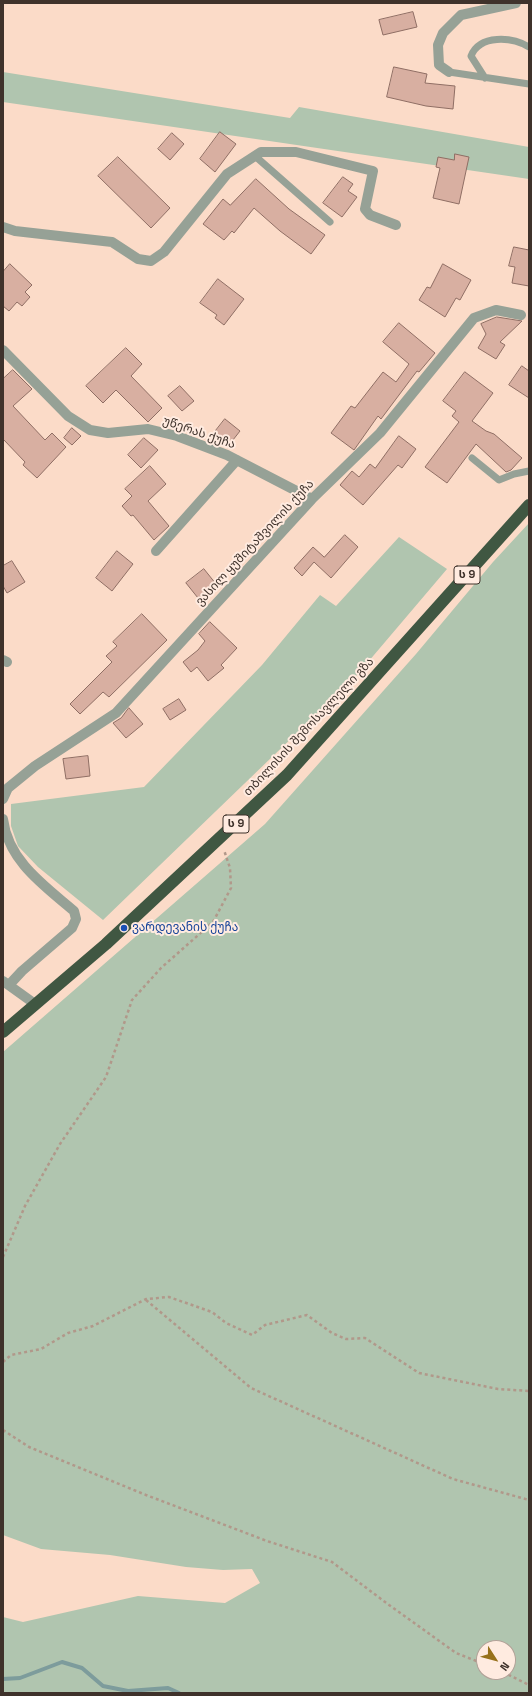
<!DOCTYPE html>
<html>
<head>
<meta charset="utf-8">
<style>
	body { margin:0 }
	#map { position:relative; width:532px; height:1696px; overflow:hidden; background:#fbdbc8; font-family:"Space Grotesk",sans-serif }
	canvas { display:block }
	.frame { position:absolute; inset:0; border:4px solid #3f322b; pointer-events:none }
	.north { position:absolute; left:476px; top:1640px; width:40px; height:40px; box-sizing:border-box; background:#ffebe0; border:1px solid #b2a198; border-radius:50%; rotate:126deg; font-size:11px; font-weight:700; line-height:16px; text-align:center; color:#3f322b }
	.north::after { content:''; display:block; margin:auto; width:14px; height:18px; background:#97711b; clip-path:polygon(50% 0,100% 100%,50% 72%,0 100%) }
</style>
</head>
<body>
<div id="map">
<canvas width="532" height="1696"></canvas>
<div class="frame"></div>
<div class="north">N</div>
</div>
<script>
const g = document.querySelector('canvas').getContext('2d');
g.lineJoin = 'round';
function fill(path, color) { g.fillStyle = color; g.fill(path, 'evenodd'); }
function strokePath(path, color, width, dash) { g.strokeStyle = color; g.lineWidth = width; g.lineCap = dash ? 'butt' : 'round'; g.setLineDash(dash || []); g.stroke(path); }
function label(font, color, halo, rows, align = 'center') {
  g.font = font + ' "Space Grotesk","Noto Sans Georgian",sans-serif'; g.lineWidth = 4; g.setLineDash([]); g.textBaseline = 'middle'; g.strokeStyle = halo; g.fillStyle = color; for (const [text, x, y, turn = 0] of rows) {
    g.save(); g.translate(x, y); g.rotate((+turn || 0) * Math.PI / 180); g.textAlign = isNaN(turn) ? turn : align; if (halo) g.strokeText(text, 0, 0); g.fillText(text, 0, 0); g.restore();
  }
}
fill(new Path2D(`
	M3,72L290,118L299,107L529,147V179L3,102Z
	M529,523V1693H3V1617L23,1622L138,1596L225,1603L260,1583L252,1569L223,1570L186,1567L110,1555L41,1549L3,1535V1052L265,824L416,654L493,562ZM484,1648H508V1672H484Z
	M399,537L447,569L357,675L103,920L38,867L18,846L11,826V804L144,787L262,665L320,595L336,606Z`), '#b0c5af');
strokePath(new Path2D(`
	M3,1679L20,1678L62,1662L82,1668L103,1686L128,1691L168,1688L179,1693`), '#7d9c9c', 4);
const building = new Path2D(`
	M413,12L417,27L383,35L379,20Z
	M394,67L427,74L425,83L455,86L453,109L426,106L387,97Z
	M220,132L236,144L215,172L200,159Z
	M172,133L184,144L170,160L158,149Z
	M455,154L469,157L459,204L433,198L440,168L436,167L438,157L454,160Z
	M118,157L170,208L151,228L98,176Z
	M343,177L353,184L348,191L357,197L342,217L323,203Z
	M256,179L289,209L325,235L311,254L280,231L254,208L234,233L232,231L224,240L203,224L223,199L230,205Z
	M514,247L529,250V286L512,283L515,267L509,266Z
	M10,264L32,285L25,292L30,297L22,306L17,302L9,311L3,306V272Z
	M443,264L471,280L460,300L456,298L445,317L419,300L427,287L430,288Z
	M218,279L244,299L224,325L215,318L217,315L200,303Z
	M497,317L522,321L500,342L505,345L496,359L478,348L486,334L481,324Z
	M399,323L435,353L419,372L417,371L381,419L378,416L354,450L331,433L351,406L355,408L383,372L396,382L409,364L383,342Z
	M126,348L142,364L131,376L162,408L148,422L116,390L103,403L86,386Z
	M522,366L529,371V398L509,385Z
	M13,370L32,389L13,406L45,440L52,433L66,447L37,478L23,465L25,462L3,439V379Z
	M465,372L493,393L472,421L486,431L494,434L522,458L511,470L506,472L476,444L447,483L425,467L459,422L452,416L456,411L443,401Z
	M180,386L194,401L182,411L168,396Z
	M225,419L240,431L229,445L214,433Z
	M72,428L81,436L72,445L64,438Z
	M399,436L416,449L402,468L398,465L363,505L340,485L352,471L359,477L370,464L375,468Z
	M144,438L158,450L141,468L128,455Z
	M150,466L166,484L148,501L169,526L154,540L133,515L131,516L122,506L132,496L125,489Z
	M345,535L358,547L331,578L314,562L302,576L294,568L313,547L324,557Z
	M117,551L133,564L112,591L96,578Z
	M12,561L25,582L7,593L3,586V566Z
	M204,569L216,584L198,598L186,583Z
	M142,614L167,640L109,697L103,692L80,714L70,704L112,662L106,656L117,646L113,642Z
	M210,622L237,648L221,665L224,668L208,681L197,667L191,672L183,662L198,650L205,641L199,634Z
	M179,699L186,710L170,720L163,709Z
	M129,708L143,724L126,738L113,723L121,718Z
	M88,756L90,776L66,779L63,759Z`);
fill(building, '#d8afa1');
strokePath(building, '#8f6e64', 1);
strokePath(new Path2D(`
	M3,1257L25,1206L60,1144L106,1077L132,1000L161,968L213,922L231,888L230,868L224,850
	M146,1300L251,1388L453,1479L529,1500
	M3,1362L11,1355L41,1349L68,1333L93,1326L146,1299L169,1297L212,1312L226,1323L252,1335L265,1325L307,1315L332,1333L346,1339L365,1338L419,1373L498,1389L529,1391
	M3,1430L29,1447L146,1495L267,1541L332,1562L389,1605L456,1653L484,1664
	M503,1672L529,1685`), '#b1988a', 2.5, [3, 3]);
strokePath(new Path2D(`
	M449,72L529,84
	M485,78L471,56C480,34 512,37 529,47
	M255,156L330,222
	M472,458L499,480L514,474L529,471`), '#96a196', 7);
strokePath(new Path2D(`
	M449,72L439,65L438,45L443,33L461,15L516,3
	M3,227L15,231L112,242L138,259L151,261L164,252L227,174L261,152H296L373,171L365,209L370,215L396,225
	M3,350L68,416L90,430L108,433L148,429L177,436L227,455L312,499
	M156,551L237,460
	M3,660L7,662
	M3,799L8,788L35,766L116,713L312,499L380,433L474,318L496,310L521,315
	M3,819C8,861 45,886 74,911L76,919L72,928L22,971L9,985
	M3,981L35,1004`), '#96a196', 10);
strokePath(new Path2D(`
	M3,1032L106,944L287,775L529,505`), '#405742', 12);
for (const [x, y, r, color] of [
	[124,928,4,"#1a4fb4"]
]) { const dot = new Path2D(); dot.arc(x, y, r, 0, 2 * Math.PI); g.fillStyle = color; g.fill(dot); strokePath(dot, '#ffebe0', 1.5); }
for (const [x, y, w] of [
	[467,575,26],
	[236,824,26]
]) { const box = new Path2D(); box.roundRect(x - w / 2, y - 9, w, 18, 3); g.fillStyle = '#ffebe0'; g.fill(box); strokePath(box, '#3f322b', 1); }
label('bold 11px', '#3f322b', null, [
	["ს 9",467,575],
	["ს 9",236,824]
]);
label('12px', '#3f322b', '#ffebe0', [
	["უწერას ქუჩა",199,433,19],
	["ვასილ ყუშიტაშვილის ქუჩა",255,543,-47],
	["თბილისის შემოსავლელი გზა",309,727,-47]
]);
label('12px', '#164399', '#ffebe0', [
	["ვარდევანის ქუჩა",132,928]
], 'left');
</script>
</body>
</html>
